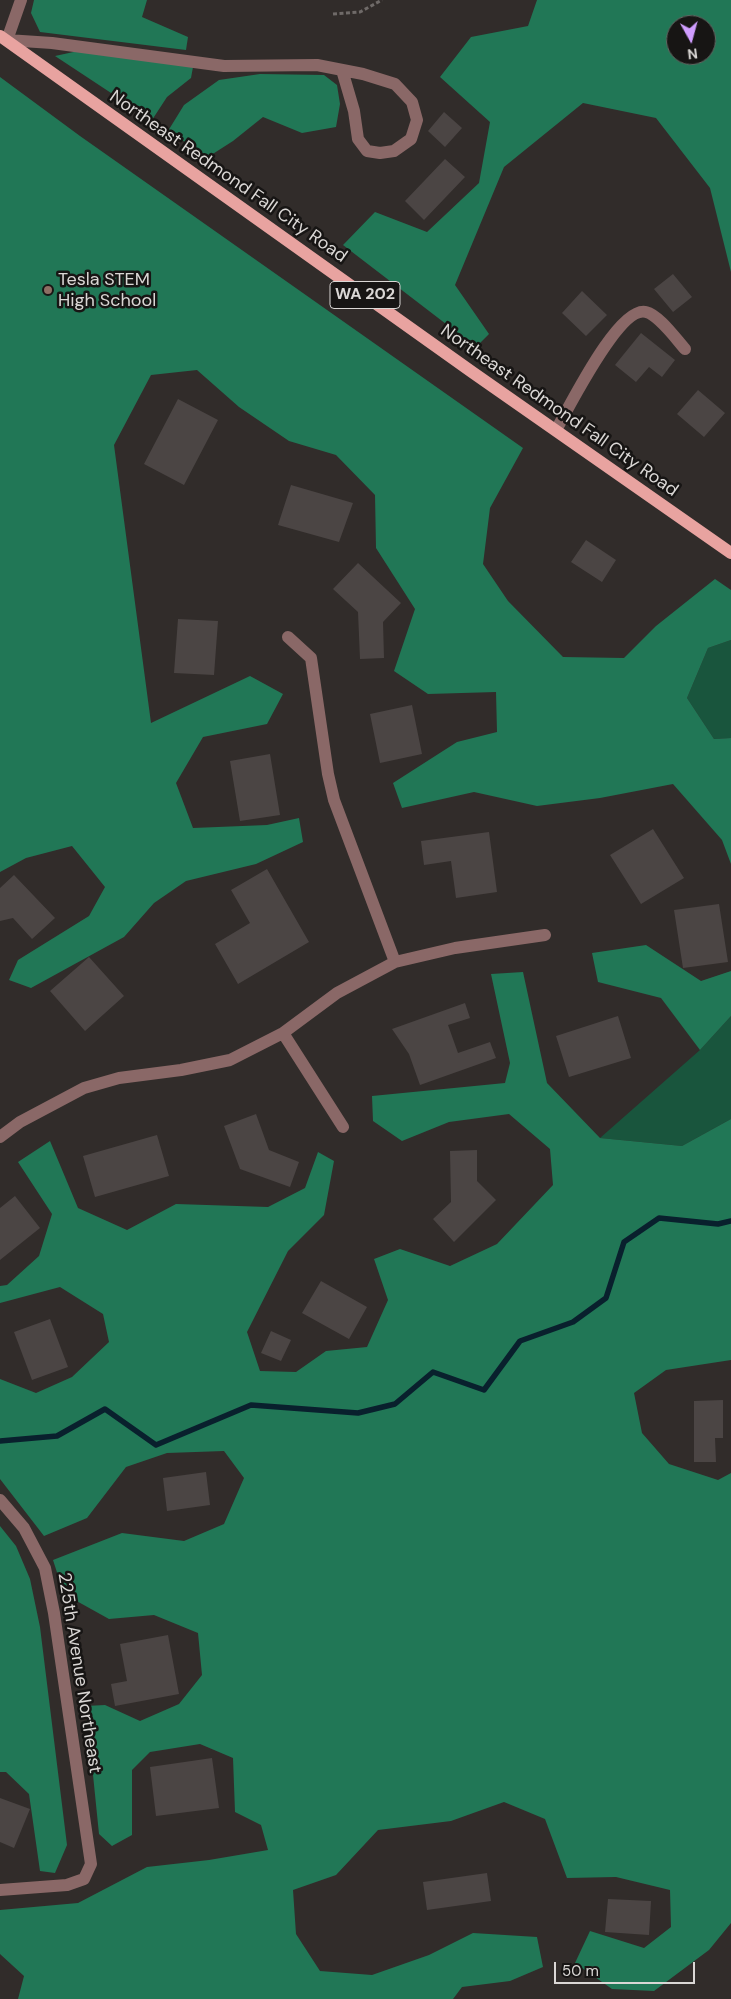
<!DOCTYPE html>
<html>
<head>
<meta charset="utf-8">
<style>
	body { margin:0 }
	#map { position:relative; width:731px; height:1999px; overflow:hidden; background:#312c2a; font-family:"DM Sans",sans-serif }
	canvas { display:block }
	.north { position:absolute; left:666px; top:15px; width:50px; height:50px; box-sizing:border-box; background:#171514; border:1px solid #656361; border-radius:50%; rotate:173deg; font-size:14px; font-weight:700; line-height:20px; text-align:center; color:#dad7d5 }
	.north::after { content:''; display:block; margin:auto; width:18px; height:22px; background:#d09dff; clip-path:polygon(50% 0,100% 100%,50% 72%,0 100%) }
	.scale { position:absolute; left:554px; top:1962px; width:141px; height:22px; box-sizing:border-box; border:2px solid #dad7d5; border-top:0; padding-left:6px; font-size:15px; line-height:18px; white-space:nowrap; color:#dad7d5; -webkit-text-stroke:4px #171514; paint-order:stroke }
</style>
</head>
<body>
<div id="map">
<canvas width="731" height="1999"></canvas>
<div class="north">N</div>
<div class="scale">50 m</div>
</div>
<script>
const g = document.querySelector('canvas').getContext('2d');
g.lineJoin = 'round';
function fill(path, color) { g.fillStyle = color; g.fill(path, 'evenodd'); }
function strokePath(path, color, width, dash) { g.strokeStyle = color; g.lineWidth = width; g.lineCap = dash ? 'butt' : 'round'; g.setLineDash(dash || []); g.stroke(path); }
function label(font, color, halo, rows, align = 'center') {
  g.font = font + ' "DM Sans",sans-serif'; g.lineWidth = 5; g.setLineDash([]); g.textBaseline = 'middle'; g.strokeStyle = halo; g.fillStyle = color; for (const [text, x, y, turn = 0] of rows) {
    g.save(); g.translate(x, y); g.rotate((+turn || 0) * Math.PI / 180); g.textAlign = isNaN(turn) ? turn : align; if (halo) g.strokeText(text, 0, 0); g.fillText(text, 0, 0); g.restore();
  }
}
fill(new Path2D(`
	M731,640V738L714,739L687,698L708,648Z
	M731,1016V1119L682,1146L600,1138L700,1050Z`), '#19553d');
fill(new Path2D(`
	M34,0H147L142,17L188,37L186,50L40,32L31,13Z
	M537,0H731V272L710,188L656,118L583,103L504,167L455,285L489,334L476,347L343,245L375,212L427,232L479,183L490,122L440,77L471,37L528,26ZM676,25H706V55H676Z
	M78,51L193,67L191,78L167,97L152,120L55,56Z
	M260,74L324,75L337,85L340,104L336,127L302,133L263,117L233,141L208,157L168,131L184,105L219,80Z
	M0,77L80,136L523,448L490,508L483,564L508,601L563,657L624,658L656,626L715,579L731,590V640L708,648L687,698L714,739L731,738V864L722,840L673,784L600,798L537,806L474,792L402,808L393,783L457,742L497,732L496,692L428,694L394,671L415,609L376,548L375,495L336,455L289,441L239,407L197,370L151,375L114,445L151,723L250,676L283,694L267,724L203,737L176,783L193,828L267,825L299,818L303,842L256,864L186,881L154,903L124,937L31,988L9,980L18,960L89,916L105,887L72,846L26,858L0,872Z
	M646,945L701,981L731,971V1016L700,1050L661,998L598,982L592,953Z
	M523,972L547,1083L600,1138L682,1146L731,1119V1360L666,1370L634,1393L642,1433L669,1464L718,1480L731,1473V1923L709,1950L654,1991L612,1989L575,1963L590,1931L644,1948L671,1927L670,1890L616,1877L567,1878L545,1819L504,1802L451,1821L378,1830L336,1875L293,1890L296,1934L320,1971L372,1975L429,1955L473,1933L537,1937L543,1967L510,1981L462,1987L453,1999H18L24,1976L0,1954V1910L78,1903L147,1867L209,1860L268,1850L261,1825L235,1812L233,1758L200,1744L150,1752L132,1770V1835L112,1846L99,1834L86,1706L105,1705L140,1721L179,1704L202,1675L198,1633L154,1615L109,1619L64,1594L53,1560L122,1533L184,1541L224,1524L244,1478L224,1451L167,1453L126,1467L87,1518L44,1536L0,1479V1379L36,1393L72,1377L109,1342L103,1314L60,1287L0,1303V1286L7,1285L39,1256L52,1214L18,1162L50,1141L78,1208L127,1230L176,1204L268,1207L305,1188L318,1152L334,1161L324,1215L288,1251L247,1332L260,1371L296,1372L326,1351L367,1347L388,1300L374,1259L400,1249L450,1266L497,1244L553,1185L550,1149L509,1114L449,1122L402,1141L373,1121L372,1096L505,1083L510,1063L491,974Z
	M0,1526L16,1546L30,1579L40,1627L67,1845L55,1873L40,1871L29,1794L6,1772H0Z`), '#217756');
strokePath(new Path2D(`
	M0,1441L57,1436L105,1409L156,1445L251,1405L358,1413L395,1404L433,1372L484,1390L520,1341L573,1322L606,1298L624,1242L659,1218L718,1224L731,1221`), '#09202d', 5.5);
fill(new Path2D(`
	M444,112L462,128L445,147L428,131Z
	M445,159L465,177L424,220L405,201Z
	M673,274L692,297L673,312L654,289Z
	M582,291L607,315L586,336L562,313Z
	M641,333L675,360L662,377L649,367L636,382L615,365Z
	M698,390L725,413L704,437L677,414Z
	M178,399L218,420L184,485L144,464Z
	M291,485L353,503L339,542L278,525Z
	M586,540L616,560L602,582L571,562Z
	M358,563L401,603L383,622L384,658L360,659L358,612L333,589Z
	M178,619L218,621L214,675L174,673Z
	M412,705L422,754L380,763L370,714Z
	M270,754L280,815L240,821L230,761Z
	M653,829L684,878L641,904L610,855Z
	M489,832L497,892L456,898L451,861L424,865L421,841Z
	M267,869L309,942L238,984L215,944L250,923L231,890Z
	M14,875L55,918L32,939L13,918L0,921V888Z
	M719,904L728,962L683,968L674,910Z
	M89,957L124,996L85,1031L50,991Z
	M465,1003L470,1018L448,1025L458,1053L490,1042L496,1058L420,1085L409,1054L392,1029Z
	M618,1016L631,1058L569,1077L556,1036Z
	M256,1114L269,1150L299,1162L290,1187L240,1169L224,1126Z
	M157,1135L169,1176L95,1197L83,1156Z
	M477,1150V1181L496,1200L454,1242L433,1219L451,1202L450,1151Z
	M15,1196L40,1228L0,1260V1208Z
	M321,1281L367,1307L349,1339L302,1313Z
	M50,1319L68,1367L32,1380L14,1332Z
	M271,1331L291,1340L281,1361L261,1353Z
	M723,1400V1438H715L716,1462H694V1401Z
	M206,1472L210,1505L167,1511L163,1478Z
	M168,1635L179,1694L115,1706L111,1684L127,1681L120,1644Z
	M212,1758L219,1808L156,1816L150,1767Z
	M0,1798L30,1809L14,1848L0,1842Z
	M487,1873L491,1901L427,1910L423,1882Z
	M608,1899L651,1901L649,1935L605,1932Z`), '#4b4544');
strokePath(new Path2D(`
	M333,14L360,12L382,0`), '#6f6a68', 3, [4, 2.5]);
strokePath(new Path2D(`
	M21,0L7,40L52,43L224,66L317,65L363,74L395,84L412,102L417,120L411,139L394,151L380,153L367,151L358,139L354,111L342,70
	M556,430C569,408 619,305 646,312C659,315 676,339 685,349
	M288,637L311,658L328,774L334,800L395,962
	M283,1033L343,1127
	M0,1137L20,1122L84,1088L119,1078L181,1070L230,1060L283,1033L337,993L395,962L455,948L545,935
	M0,1500L24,1528L45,1568L54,1613L91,1864L84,1879L67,1885L0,1890`), '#8a6867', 12);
strokePath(new Path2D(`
	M0,36L472,372L731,553`), '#e8a3a0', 12);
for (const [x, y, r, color] of [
	[48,290,5,"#8d6e63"]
]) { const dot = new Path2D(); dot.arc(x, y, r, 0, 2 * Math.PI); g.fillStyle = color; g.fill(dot); strokePath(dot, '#171514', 2); }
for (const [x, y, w] of [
	[365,295,70]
]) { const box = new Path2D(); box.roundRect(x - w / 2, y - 13.5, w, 27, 4); g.fillStyle = '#171514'; g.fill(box); strokePath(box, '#dad7d5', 1); }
label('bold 16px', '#dad7d5', null, [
	["WA 202",365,295]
]);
label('18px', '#dad7d5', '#171514', [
	["Northeast Redmond Fall City Road",228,177,35],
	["Northeast Redmond Fall City Road",559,411,35],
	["225th Avenue Northeast",79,1673,81]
]);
label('18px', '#dad7d5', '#171514', [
	["Tesla STEM",58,280],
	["High School",58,301]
], 'left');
</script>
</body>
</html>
